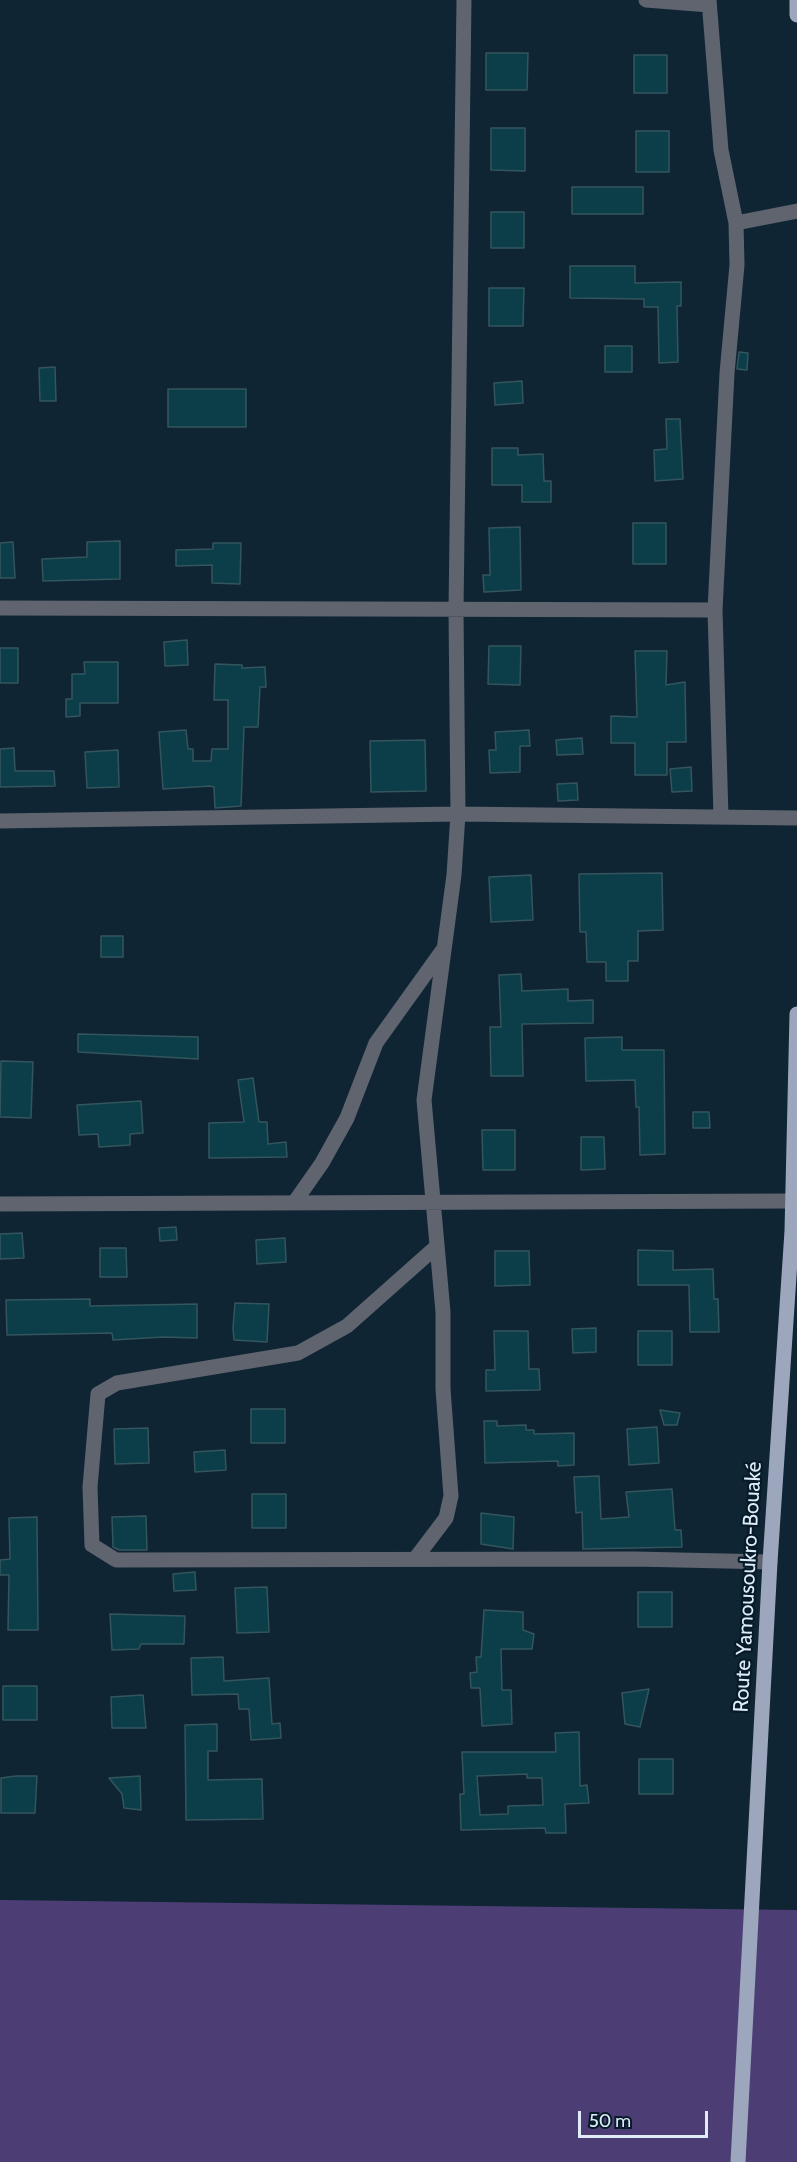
<!DOCTYPE html>
<html>
<head>
<meta charset="utf-8">
<style>
	body { margin:0 }
	#map { position:relative; width:797px; height:2162px; overflow:hidden; background:#0f2534; font-family:Cabin,sans-serif }
	canvas { display:block }
	.scale { position:absolute; left:578px; top:2111px; width:130px; height:27px; box-sizing:border-box; border:3px solid #e0edf8; border-top:0; padding-left:8px; font-size:18px; line-height:21px; white-space:nowrap; color:#e0edf8; -webkit-text-stroke:4px #061b2a; paint-order:stroke }
</style>
</head>
<body>
<div id="map">
<canvas width="797" height="2162"></canvas>
<div class="scale">50 m</div>
</div>
<script>
const g = document.querySelector('canvas').getContext('2d');
g.lineJoin = 'round';
function fill(path, color) { g.fillStyle = color; g.fill(path, 'evenodd'); }
function strokePath(path, color, width, dash) { g.strokeStyle = color; g.lineWidth = width; g.lineCap = dash ? 'butt' : 'round'; g.setLineDash(dash || []); g.stroke(path); }
function label(font, color, halo, rows, align = 'center') {
  g.font = font + ' Cabin,sans-serif'; g.lineWidth = 4.5; g.setLineDash([]); g.textBaseline = 'middle'; g.strokeStyle = halo; g.fillStyle = color; for (const [text, x, y, turn = 0] of rows) {
    g.save(); g.translate(x, y); g.rotate((+turn || 0) * Math.PI / 180); g.textAlign = isNaN(turn) ? turn : align; if (halo) g.strokeText(text, 0, 0); g.fillText(text, 0, 0); g.restore();
  }
}
fill(new Path2D(`
	M0,1900L797,1910V2162H0Z`), '#4c3e75');
const building = new Path2D(`
	M486,53H528L527,90H486Z
	M634,55H667V93H634Z
	M491,128H525V171L491,170Z
	M636,131H669V172H636Z
	M572,187H643V214H572Z
	M491,212H524V248H491Z
	M570,266H635V283L681,282V306H677L678,362L659,363L658,307H644V299L570,298Z
	M489,288H524L523,326H489Z
	M605,346H632V372H605Z
	M739,352L748,353L747,370L737,369Z
	M55,367L56,401H40L39,368Z
	M522,381L523,403L495,405L494,383Z
	M168,389H246V427H168Z
	M666,419H680L683,479L655,481L654,450L667,449Z
	M492,448H518V455L543,454L544,481H551V502H522V485H492Z
	M633,523H666V564H633Z
	M520,527L521,590L484,592L483,575H490L489,528Z
	M120,541V579L43,581L42,559L87,557V542Z
	M13,542L15,578H0V543Z
	M213,543H241L240,584L212,583V565L176,566V550L213,549Z
	M187,640L188,665L165,666L164,642Z
	M489,646H521L520,685L488,684Z
	M0,648H18V683H0Z
	M635,651H667L666,685L685,682L686,742H667V775H635V743H611V716L637,717Z
	M84,662H118V703H80V716L66,717V699H72V674H85Z
	M215,664L242,665V668L265,667L266,687H260L258,727H244L241,806L215,808L214,787L210,786L163,789L159,732L186,730L188,749H193V761H211L212,749H228V700H214Z
	M529,730L530,746H520V772L490,773L489,750H496L495,732Z
	M582,738L583,754L557,755L556,740Z
	M425,740L426,791L371,792L370,741Z
	M14,748L15,771H54L55,786L0,787V749Z
	M118,750L119,787L87,788L85,752Z
	M691,767L692,791L672,792L670,769Z
	M577,783L578,800L558,801L557,784Z
	M662,873L663,930L638,931V961H628V981H606V962H587L586,932H580L579,874Z
	M531,875L533,920L491,922L489,877Z
	M101,936H123V957H101Z
	M521,974L522,991L568,989V1001L593,1000V1023L522,1024L523,1076H491L490,1027H501L499,975Z
	M78,1034L198,1037V1059L78,1052Z
	M622,1037V1050H664L665,1154L640,1155L639,1107H636L635,1080L586,1081L585,1038Z
	M1,1061L33,1062L31,1118L0,1117Z
	M253,1078L259,1122H267L268,1144L286,1142L287,1157L209,1158V1123L244,1122L238,1080Z
	M141,1101L143,1133L130,1134V1145L99,1147L98,1134L79,1135L77,1105Z
	M693,1112H709L710,1128H693Z
	M482,1130H515V1170H483Z
	M581,1137H604L605,1169L581,1170Z
	M176,1227L177,1240L160,1241L159,1228Z
	M22,1233L24,1258L0,1259V1234Z
	M285,1238L286,1262L257,1264L256,1240Z
	M100,1248H126L127,1277H100Z
	M638,1250L673,1251V1270L713,1269L714,1299H718L719,1332H690L689,1285H638Z
	M495,1251H529L530,1285L495,1286Z
	M90,1299V1306L197,1304V1338L163,1337L113,1340L112,1333L7,1335L6,1300Z
	M235,1303L269,1304L267,1342L234,1340L233,1328Z
	M596,1328V1352L573,1353L572,1329Z
	M494,1331H528L529,1369H539L540,1390L486,1391V1370H495Z
	M638,1331H672V1365H638Z
	M251,1409H285V1443H251Z
	M660,1410L680,1413L677,1425H664Z
	M484,1421H497V1426L526,1425V1430H534V1434L574,1433V1465L558,1466V1461L485,1463Z
	M657,1427L659,1463L629,1465L627,1429Z
	M148,1428L149,1463L115,1464L114,1429Z
	M225,1450L226,1470L195,1472L194,1452Z
	M599,1476L601,1519L629,1517L626,1492L672,1489L675,1530H681L682,1547L583,1549L582,1512L576,1513L574,1477Z
	M252,1494H286V1528H252Z
	M481,1513L514,1517L513,1549L481,1544Z
	M146,1516L147,1550H119L113,1547L112,1517Z
	M37,1517L38,1630H8L9,1575H0V1560L10,1559L9,1518Z
	M195,1572L196,1590L174,1591L173,1574Z
	M267,1587L269,1632L237,1633L235,1588Z
	M638,1592H672V1627H638Z
	M484,1610L523,1612V1630L534,1634L532,1649H501L502,1690H511L512,1724L482,1726L480,1688H471L470,1673L477,1672L476,1657H481Z
	M110,1614L185,1616L184,1644H141L139,1649L112,1650Z
	M223,1657L224,1681L269,1678L272,1724L280,1723L281,1738L251,1740L249,1709H239L238,1694L192,1695L191,1658Z
	M3,1686H37V1720H3Z
	M649,1689L640,1727L625,1724L622,1693Z
	M143,1695L146,1728H112L111,1697Z
	M217,1724V1751H208V1780L262,1779L263,1819L186,1820L185,1725Z
	M579,1732L580,1786L587,1785L589,1803L565,1804L566,1833H546L545,1828L461,1830L460,1794H464L462,1752H556L555,1733ZM527,1774V1778H542L543,1805L508,1806V1814L480,1815L477,1776Z
	M639,1759H673V1794H639Z
	M16,1776H37L35,1813H1V1778Z
	M140,1776L141,1810L124,1808L122,1794L109,1778Z`);
fill(building, '#0b3e49');
strokePath(building, '#34555d', 1.5);
strokePath(new Path2D(`
	M646,0L709,5
	M709,0L721,150L736,223L737,265L727,373L715,610L721,817
	M736,223L797,211
	M0,608L715,610
	M0,821L458,814L797,818
	M294,1203L322,1163L347,1118L376,1043L442,951
	M0,1204L792,1201
	M436,1247L347,1326L298,1353L117,1383L98,1394L90,1487L92,1545L116,1560L634,1559L770,1562
	M415,1559L446,1518L451,1496L443,1389V1312L424,1100L454,875L458,814L456,610L464,0`), '#5f646f', 15);
strokePath(new Path2D(`
	M797,0V15
	M738,2162L770,1562L792,1231L797,1014`), '#9ca6bc', 15);
label('21px', '#e0edf8', '#061b2a', [
	["Route Yamousoukro-Bouaké",748,1587,-87]
]);
</script>
</body>
</html>
